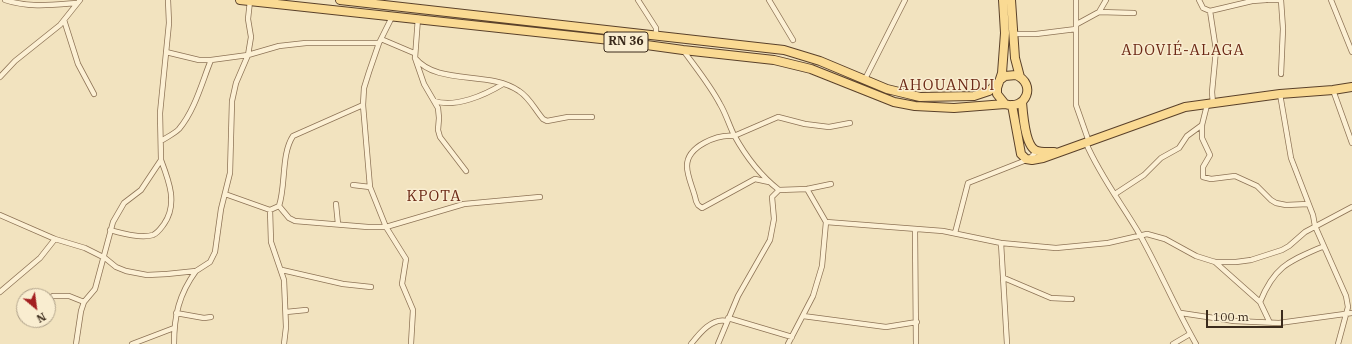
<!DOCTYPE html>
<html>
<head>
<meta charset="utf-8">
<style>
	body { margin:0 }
	#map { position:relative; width:1352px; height:344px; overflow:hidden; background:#f2e3bf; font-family:"IBM Plex Serif",serif }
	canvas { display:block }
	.north { position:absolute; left:16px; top:288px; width:40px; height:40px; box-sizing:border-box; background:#f9edd0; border:1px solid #ad9f88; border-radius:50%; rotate:151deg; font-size:11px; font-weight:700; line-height:16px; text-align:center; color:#3b2b1c }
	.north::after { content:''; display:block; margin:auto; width:14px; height:18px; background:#a31f20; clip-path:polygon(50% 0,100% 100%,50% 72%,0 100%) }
	.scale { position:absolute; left:1206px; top:310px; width:77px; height:18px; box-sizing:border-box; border:2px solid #3b2b1c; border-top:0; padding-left:5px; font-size:12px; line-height:14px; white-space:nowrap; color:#3b2b1c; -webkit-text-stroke:3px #f9edd0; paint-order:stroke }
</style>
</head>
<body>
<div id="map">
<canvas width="1352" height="344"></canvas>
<div class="north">N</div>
<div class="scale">100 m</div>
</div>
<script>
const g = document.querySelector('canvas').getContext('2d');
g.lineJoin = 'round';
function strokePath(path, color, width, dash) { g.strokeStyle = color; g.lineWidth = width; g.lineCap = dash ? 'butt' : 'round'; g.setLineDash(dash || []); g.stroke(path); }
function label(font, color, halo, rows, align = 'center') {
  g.font = font + ' "IBM Plex Serif",serif'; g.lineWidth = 3; g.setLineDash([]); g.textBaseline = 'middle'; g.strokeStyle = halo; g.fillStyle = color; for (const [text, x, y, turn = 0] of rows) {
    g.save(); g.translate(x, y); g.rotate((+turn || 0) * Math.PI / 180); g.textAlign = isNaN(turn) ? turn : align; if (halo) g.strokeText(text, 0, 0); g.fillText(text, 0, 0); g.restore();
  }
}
const street = new Path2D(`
	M5,0C29,8 52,5 77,3
	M638,0L656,28V36
	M769,0L793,40
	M1076,0V105L1089,142
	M1199,0L1203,8L1210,11L1216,50L1212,92L1213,104
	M1268,0H1281
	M1331,0L1352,52
	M1210,11L1252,1L1266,0
	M1099,12L1106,0
	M392,17L379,43L369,72L364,88L363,105L370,187L386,227L406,259L402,284L413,310L411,344
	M418,18L415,58L424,84L438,108L439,118L438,130L440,137L466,171
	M64,20L78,64L94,94
	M1077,24L1099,12L1134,13
	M1014,34H1036L1076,29
	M381,39L414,53
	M683,50C696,68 710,85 720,104C726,114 729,125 734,135C745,155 761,176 779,190
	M166,52L199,60H211L248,55L279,46L306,43H379
	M415,58C438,86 489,70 519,91C530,98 535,110 543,119L547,121L568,117H592
	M1281,74L1283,29L1281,0
	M0,77L15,61L60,25L80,0
	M865,79L905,0
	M1333,90L1352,143
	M1280,94L1291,158L1313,215L1315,226L1346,296L1348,307L1338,344
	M434,101C456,108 485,95 503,84
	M1207,105L1202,125V138L1210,155L1203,167V177L1211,179L1235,176L1257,186L1271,200L1276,203L1286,205L1308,204
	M161,141C167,137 174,134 179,129C195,110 202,82 211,60
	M1086,143C1100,176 1122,204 1140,235C1160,271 1176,309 1196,344
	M769,182L755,179L702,208L698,205L696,201C694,190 687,177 687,166C687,146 718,134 734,136L778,117L805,124L829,127L850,123
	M353,185L370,187
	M225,194L270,210L279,206
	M1115,194L1144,175L1161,158L1179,148L1187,136L1202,125
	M336,204L338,224
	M279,206L289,218L295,221L368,227H386L464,204L540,197
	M279,206C286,185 281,154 293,136L363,105
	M270,210L271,242L284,280L286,327L284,344
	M0,215L55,239L85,248L105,258L116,267L126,271L147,275L167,274L196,271L210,262L215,252L221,209L230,173L232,101L236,83L248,55L251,37L248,19L250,1
	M826,222L943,231L1001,243L1056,248L1108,243L1147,234L1165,239L1196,256L1215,262H1236L1251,260L1282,250L1289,246L1305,232L1352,207
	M110,230C121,233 141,239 153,235C158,233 161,228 164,224C178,204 169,181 161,160
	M915,230L916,344
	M955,233L968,183L1029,159L1037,151
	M1001,243L1007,344
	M1215,262L1260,302L1270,323
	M282,270L343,284L371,287
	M1004,278L1051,298L1072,299
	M0,292L40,258L55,239
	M53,296H69L84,302
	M1260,302C1275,265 1290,261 1324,246
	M286,312L306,310
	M176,313L204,318L211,317
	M1181,313L1234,321L1279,323L1352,313
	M803,316L886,327L917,322
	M728,318L792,337
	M76,344L81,311L84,302L95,289L113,222L124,203L141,190L161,160L160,113L169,23L168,0
	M132,344L174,328
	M174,344C174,316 179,294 196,271
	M691,344C699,334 712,317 727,321
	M718,344L738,296L770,240L774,219L772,197L779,190L807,189L831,184
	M788,344L813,296L822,266L826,222L807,189
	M1173,344L1190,334`);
const primary = new Path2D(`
	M240,0L610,40L683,50L774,60L811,69L894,102L915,106L954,108L1005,104C1026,111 1037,84 1016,75L1005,76L1001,79
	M340,0L784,50L820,61L887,89L920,97L974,96L989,91L999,82
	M1003,0L1005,33L1002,73L997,88V94L1005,104
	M1011,0L1015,58L1020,77
	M1022,102C1023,114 1025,144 1035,150C1041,153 1048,152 1054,152
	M1012,105L1021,154L1026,159L1032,160L1043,158L1185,107L1280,94L1333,90L1352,87`);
strokePath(street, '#8d7356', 6);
strokePath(primary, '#5a412a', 10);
strokePath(street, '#fcf0d4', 4.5);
strokePath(primary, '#fada93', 8);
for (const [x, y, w] of [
	[626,42,44]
]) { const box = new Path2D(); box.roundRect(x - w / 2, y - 10, w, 20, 3); g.fillStyle = '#f9edd0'; g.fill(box); strokePath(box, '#3b2b1c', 1); }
label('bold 12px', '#3b2b1c', null, [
	["RN 36",626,42]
]);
g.letterSpacing = '1px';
label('15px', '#6c2916', '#f9edd0', [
	["ADOVIÉ-ALAGA",1183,51],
	["AHOUANDJI",947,86],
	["KPOTA",434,197]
]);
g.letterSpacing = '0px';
</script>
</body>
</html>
